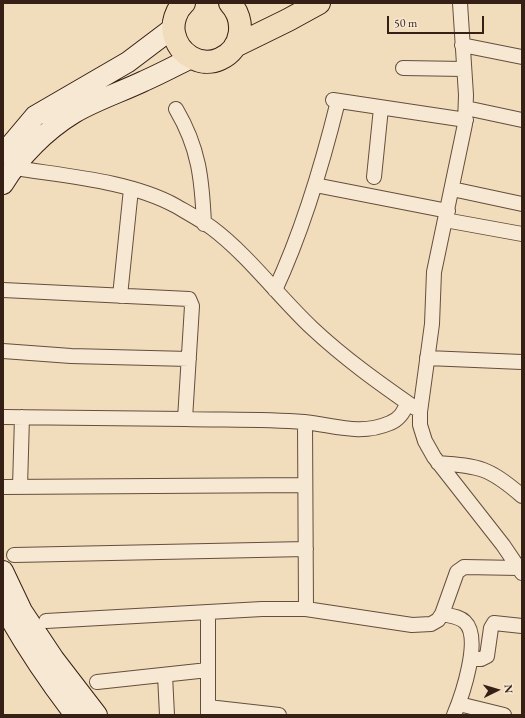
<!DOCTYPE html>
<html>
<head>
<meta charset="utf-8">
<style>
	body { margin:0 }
	#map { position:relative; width:525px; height:718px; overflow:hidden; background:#f1dcbb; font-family:"EB Garamond",serif }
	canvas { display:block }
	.frame { position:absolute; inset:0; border:4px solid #361f15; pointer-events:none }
	.north { position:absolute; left:477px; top:670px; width:40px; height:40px; -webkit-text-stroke:3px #f6e8d3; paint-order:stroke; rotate:85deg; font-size:11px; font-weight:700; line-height:16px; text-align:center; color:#361f15 }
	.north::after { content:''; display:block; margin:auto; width:14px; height:18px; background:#361f15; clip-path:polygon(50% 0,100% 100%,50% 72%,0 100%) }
	.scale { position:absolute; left:387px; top:16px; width:97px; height:18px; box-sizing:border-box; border:2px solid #361f15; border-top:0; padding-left:5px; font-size:12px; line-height:14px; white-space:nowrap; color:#361f15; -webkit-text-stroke:3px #f6e8d3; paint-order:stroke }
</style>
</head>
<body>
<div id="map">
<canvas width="525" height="718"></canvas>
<div class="frame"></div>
<div class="north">N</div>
<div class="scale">50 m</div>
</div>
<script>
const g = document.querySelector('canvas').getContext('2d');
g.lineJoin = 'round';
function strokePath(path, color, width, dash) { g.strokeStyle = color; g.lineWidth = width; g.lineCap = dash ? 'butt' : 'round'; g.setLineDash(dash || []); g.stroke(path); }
const minor = new Path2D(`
	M460,3L466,95L465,124L434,272L432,324L420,412V425L425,441L434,457L503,545L522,573
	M462,45L522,57
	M403,68L464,69
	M333,100L466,120
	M466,108L522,120
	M176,109C199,148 202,179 204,224
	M15,168C65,176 131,181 176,206C188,213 201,220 212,228C248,255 279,297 312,328C344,358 379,383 415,408
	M374,177L381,108
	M315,185L448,211
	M452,189L522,204
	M445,220L522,234
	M3,290L189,299L192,306L185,419C224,420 264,419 304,422C334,425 360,436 390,423C400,419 404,412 407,403
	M275,290C303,230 322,166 338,101
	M120,296L131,189
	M3,351L71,356L189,359
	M427,358L522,362
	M3,417L185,419
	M305,422L306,609
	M438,463C480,466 490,468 522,496
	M3,487L305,485
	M20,487L22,417
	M14,555L306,549
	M208,612V715
	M442,614C450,616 459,616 465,622C482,638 462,696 454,715
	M46,621L262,609H306L412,625L431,624L438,620L442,614L457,572L464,567L519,568
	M471,659H481L487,656L491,628L494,623L522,626
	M165,675L167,715
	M97,682L208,670
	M459,704L504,715
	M208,707L279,715`);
const secondary = new Path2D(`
	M3,154L35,116L128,62L173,28
	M3,184C20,156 46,130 74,113C96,100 121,92 144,81C160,74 175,66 191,58
	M3,571L22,611L54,659L97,715
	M3,606C24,644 48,680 75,715`);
const trunk = new Path2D(`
	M184,3C176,10 172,23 174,33C178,54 200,68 220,59C243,49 246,20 230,3
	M235,46L288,20L319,3`);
strokePath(minor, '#654e3e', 16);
strokePath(secondary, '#361f15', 22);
strokePath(trunk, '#361f15', 24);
strokePath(minor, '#f6e8d3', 14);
strokePath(secondary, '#f6e8d3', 20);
strokePath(trunk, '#f1dcbb', 22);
</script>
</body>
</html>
